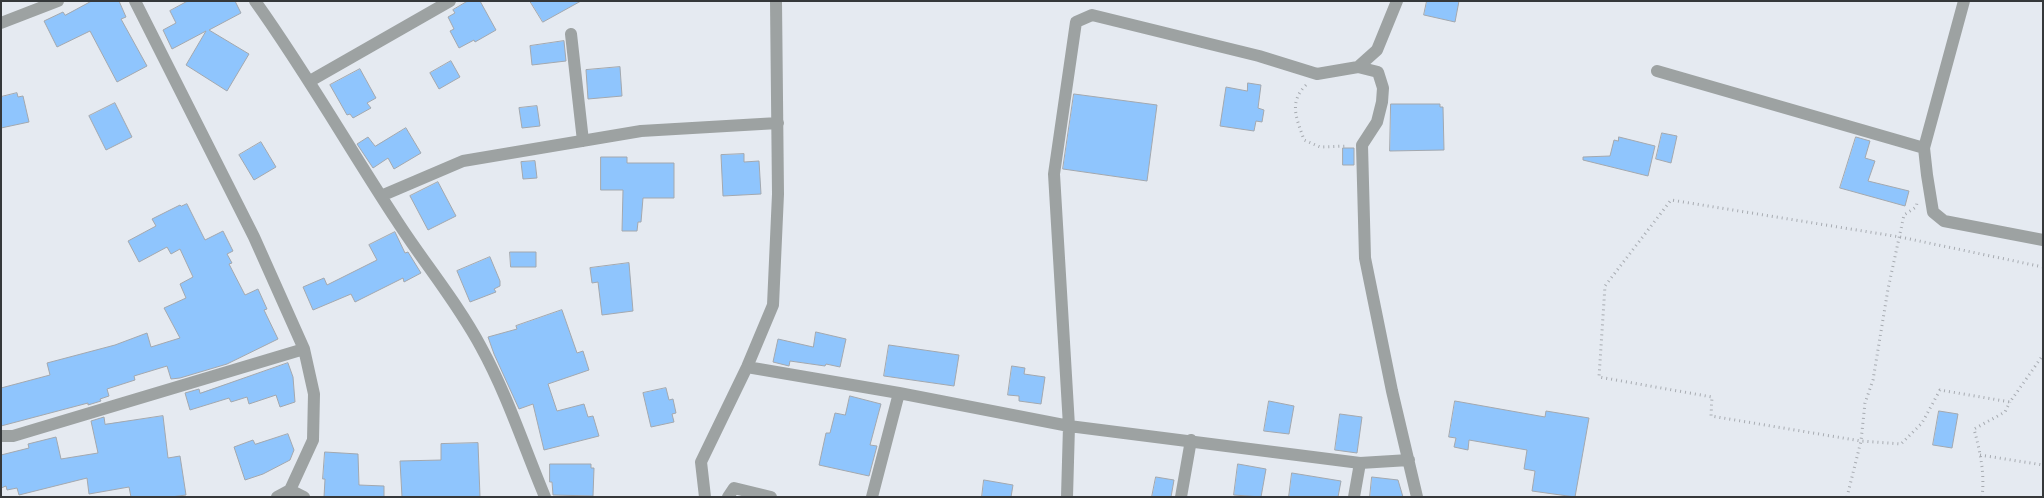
<!DOCTYPE html>
<html>
<head>
<meta charset="utf-8">
<style>
	body { margin:0 }
	#map { position:relative; width:2044px; height:498px; overflow:hidden; background:#e5eaf1; font-family:"Nunito Sans",sans-serif }
	canvas { display:block }
	.frame { position:absolute; inset:0; border:2px solid #35383a; pointer-events:none }
</style>
</head>
<body>
<div id="map">
<canvas width="2044" height="498"></canvas>
<div class="frame"></div>
</div>
<script>
const g = document.querySelector('canvas').getContext('2d');
g.lineJoin = 'round';
function fill(path, color) { g.fillStyle = color; g.fill(path, 'evenodd'); }
function strokePath(path, color, width, dash) { g.strokeStyle = color; g.lineWidth = width; g.lineCap = dash ? 'butt' : 'round'; g.setLineDash(dash || []); g.stroke(path); }
const building = new Path2D(`
	M92,1H119L126,17L121,19L147,66L117,82L90,31L57,47L44,21L63,12L65,15Z
	M188,1H235L241,13L209,30L249,54L227,91L186,65L206,31L172,49L163,30L176,23L170,11Z
	M468,1H480L496,30L475,42L474,40L459,48L450,31L454,29L448,17L455,13L453,10Z
	M530,1H581L543,22Z
	M1427,1H1459L1455,22L1424,15Z
	M564,41L566,61L532,65L530,46Z
	M451,61L460,77L439,89L430,73Z
	M620,67L622,96L588,99L586,70Z
	M360,69L376,98L367,103L371,108L353,118L350,114L347,115L330,85Z
	M1248,83L1261,85L1258,108L1264,110L1262,122L1256,121L1254,131L1220,126L1226,87L1247,91Z
	M17,93L18,97L23,96L29,122L1,128V97Z
	M1074,94L1157,105L1147,181L1063,169Z
	M115,103L132,137L106,150L89,116Z
	M1391,104H1440V107H1443L1444,150L1390,151Z
	M537,106L540,126L522,128L519,108Z
	M406,128L421,153L394,169L388,158L373,168L357,144L368,137L375,146Z
	M1662,133L1677,136L1671,163L1656,159Z
	M1619,137L1655,146L1648,176L1583,160V157L1610,156L1614,140L1618,141Z
	M1856,137L1870,141L1865,158L1875,161L1868,181L1909,191L1905,206L1840,188Z
	M261,142L276,167L254,180L239,155Z
	M1343,148H1354V165H1343Z
	M744,154V162L759,161L761,194L723,196L721,155Z
	M601,157H627V163H674V198H643L641,222H638L637,231H622L623,190H601Z
	M535,161L537,178L523,179L521,162Z
	M438,182L456,216L428,230L410,196Z
	M187,204L205,240L223,231L233,251L227,254L232,263L229,264L245,295L258,289L267,309L264,310L278,339L227,364L180,378L171,379L167,366L134,376L135,380L107,389L109,396L100,399L101,401L88,405V403L1,426V388L50,375L47,363L115,345L147,333L151,347L180,338L164,308L186,298L180,284L193,277L180,249L171,254L167,247L139,262L128,241L156,226L152,219L180,205L181,206Z
	M395,232L405,253L408,252L421,273L404,282L403,278L355,302L351,294L313,310L303,287L324,278L327,285L377,260L369,245Z
	M510,252H536V267H511Z
	M490,257L500,281V286L494,289L496,292L470,302L457,271Z
	M629,263L633,311L602,315L598,282L592,283L590,268Z
	M562,310L577,353L583,351L589,370L548,384L557,411L584,404L588,417L593,416L599,436L544,450L533,404L519,409L494,354L488,337L517,329L516,326Z
	M816,332L846,339L840,367L826,364L825,366L790,361L789,366L773,362L778,339L813,347Z
	M889,345L959,355L954,386L884,376Z
	M288,363L293,377L295,402L280,407L276,395L249,404L247,397L231,402L229,398L190,410L185,393L199,389L200,393Z
	M1012,366L1025,368L1024,374L1045,377L1041,404L1019,401V396L1008,395Z
	M666,388L669,400L673,399L676,413L672,414L674,422L651,427L643,393Z
	M850,396L881,404L870,445L877,446L869,476L819,465L826,433H830L835,413L845,415Z
	M1269,401L1294,406L1289,434L1264,431Z
	M1455,401L1545,417L1546,411L1589,418L1575,497L1532,491L1535,471L1524,469L1527,450L1469,440L1468,450L1454,447L1456,438L1449,437Z
	M1939,411L1958,414L1952,448L1933,445Z
	M1340,414L1362,417L1357,453L1335,450Z
	M163,416L168,458L180,456L186,495L171,497H131L129,487L89,494L87,478L19,495L17,488L7,490L6,486L1,488V455L29,448L28,444L56,437L61,459L98,453L91,421L104,417L105,424Z
	M288,434L294,450L290,460L263,474L245,480L234,447L253,440L255,444Z
	M478,443L480,497H402L400,461L441,460V444Z
	M325,452L358,454L359,485L384,486V497H324L325,479H323Z
	M550,464H591V468H594L593,496L553,495L552,482H550Z
	M1238,464L1266,469L1261,497L1234,495Z
	M1292,473L1341,481L1338,497H1289Z
	M1156,477L1174,480L1171,497H1152Z
	M1372,477L1398,480L1403,497H1370Z
	M984,480L1013,485L1011,497H982Z`);
fill(building, '#8fc5fd');
strokePath(building, '#a3a8ae', 1);
strokePath(new Path2D(`
	M1306,85C1288,103 1297,119 1304,140L1320,147L1348,146
	M2043,267L1900,237L1671,200L1605,286L1599,377L1712,397L1711,416L1861,441L1901,444L1922,423L1940,390L2010,402L2043,355
	M1980,455L2043,465
	M1847,497L1861,441L1865,403L1873,380L1888,289L1904,215L1916,207L1917,203
	M1982,497C1985,473 1980,451 1974,429L2005,412L2010,402`), '#a7abb1', 3, [1, 4]);
strokePath(new Path2D(`
	M135,1L254,237L304,349L314,394L313,440L290,490L277,497
	M255,1C306,72 349,148 397,221C424,263 457,302 481,347C507,394 524,447 545,497
	M1964,1L1924,148L1927,175L1933,212L1944,221L2043,240
	M1,23L58,1
	M571,34L583,141
	M1358,67L1378,72L1383,88L1382,102L1377,122L1362,145L1365,258L1392,391L1417,497
	M1657,71L1924,148
	M310,81L450,1
	M381,196L463,161L641,131L778,123
	M747,367L899,393L1069,426L1360,463L1409,460
	M1,436H13L304,349
	M290,490L304,497
	M705,497L701,462L747,367L773,305L778,194L776,1
	M728,497L734,488L771,497
	M872,497L899,393
	M1067,497L1069,426L1054,174L1076,22L1092,15L1259,56L1317,74L1358,67L1377,50L1397,1
	M1181,497L1191,440
	M1354,497L1360,463`), '#9da2a2', 12);
</script>
</body>
</html>
